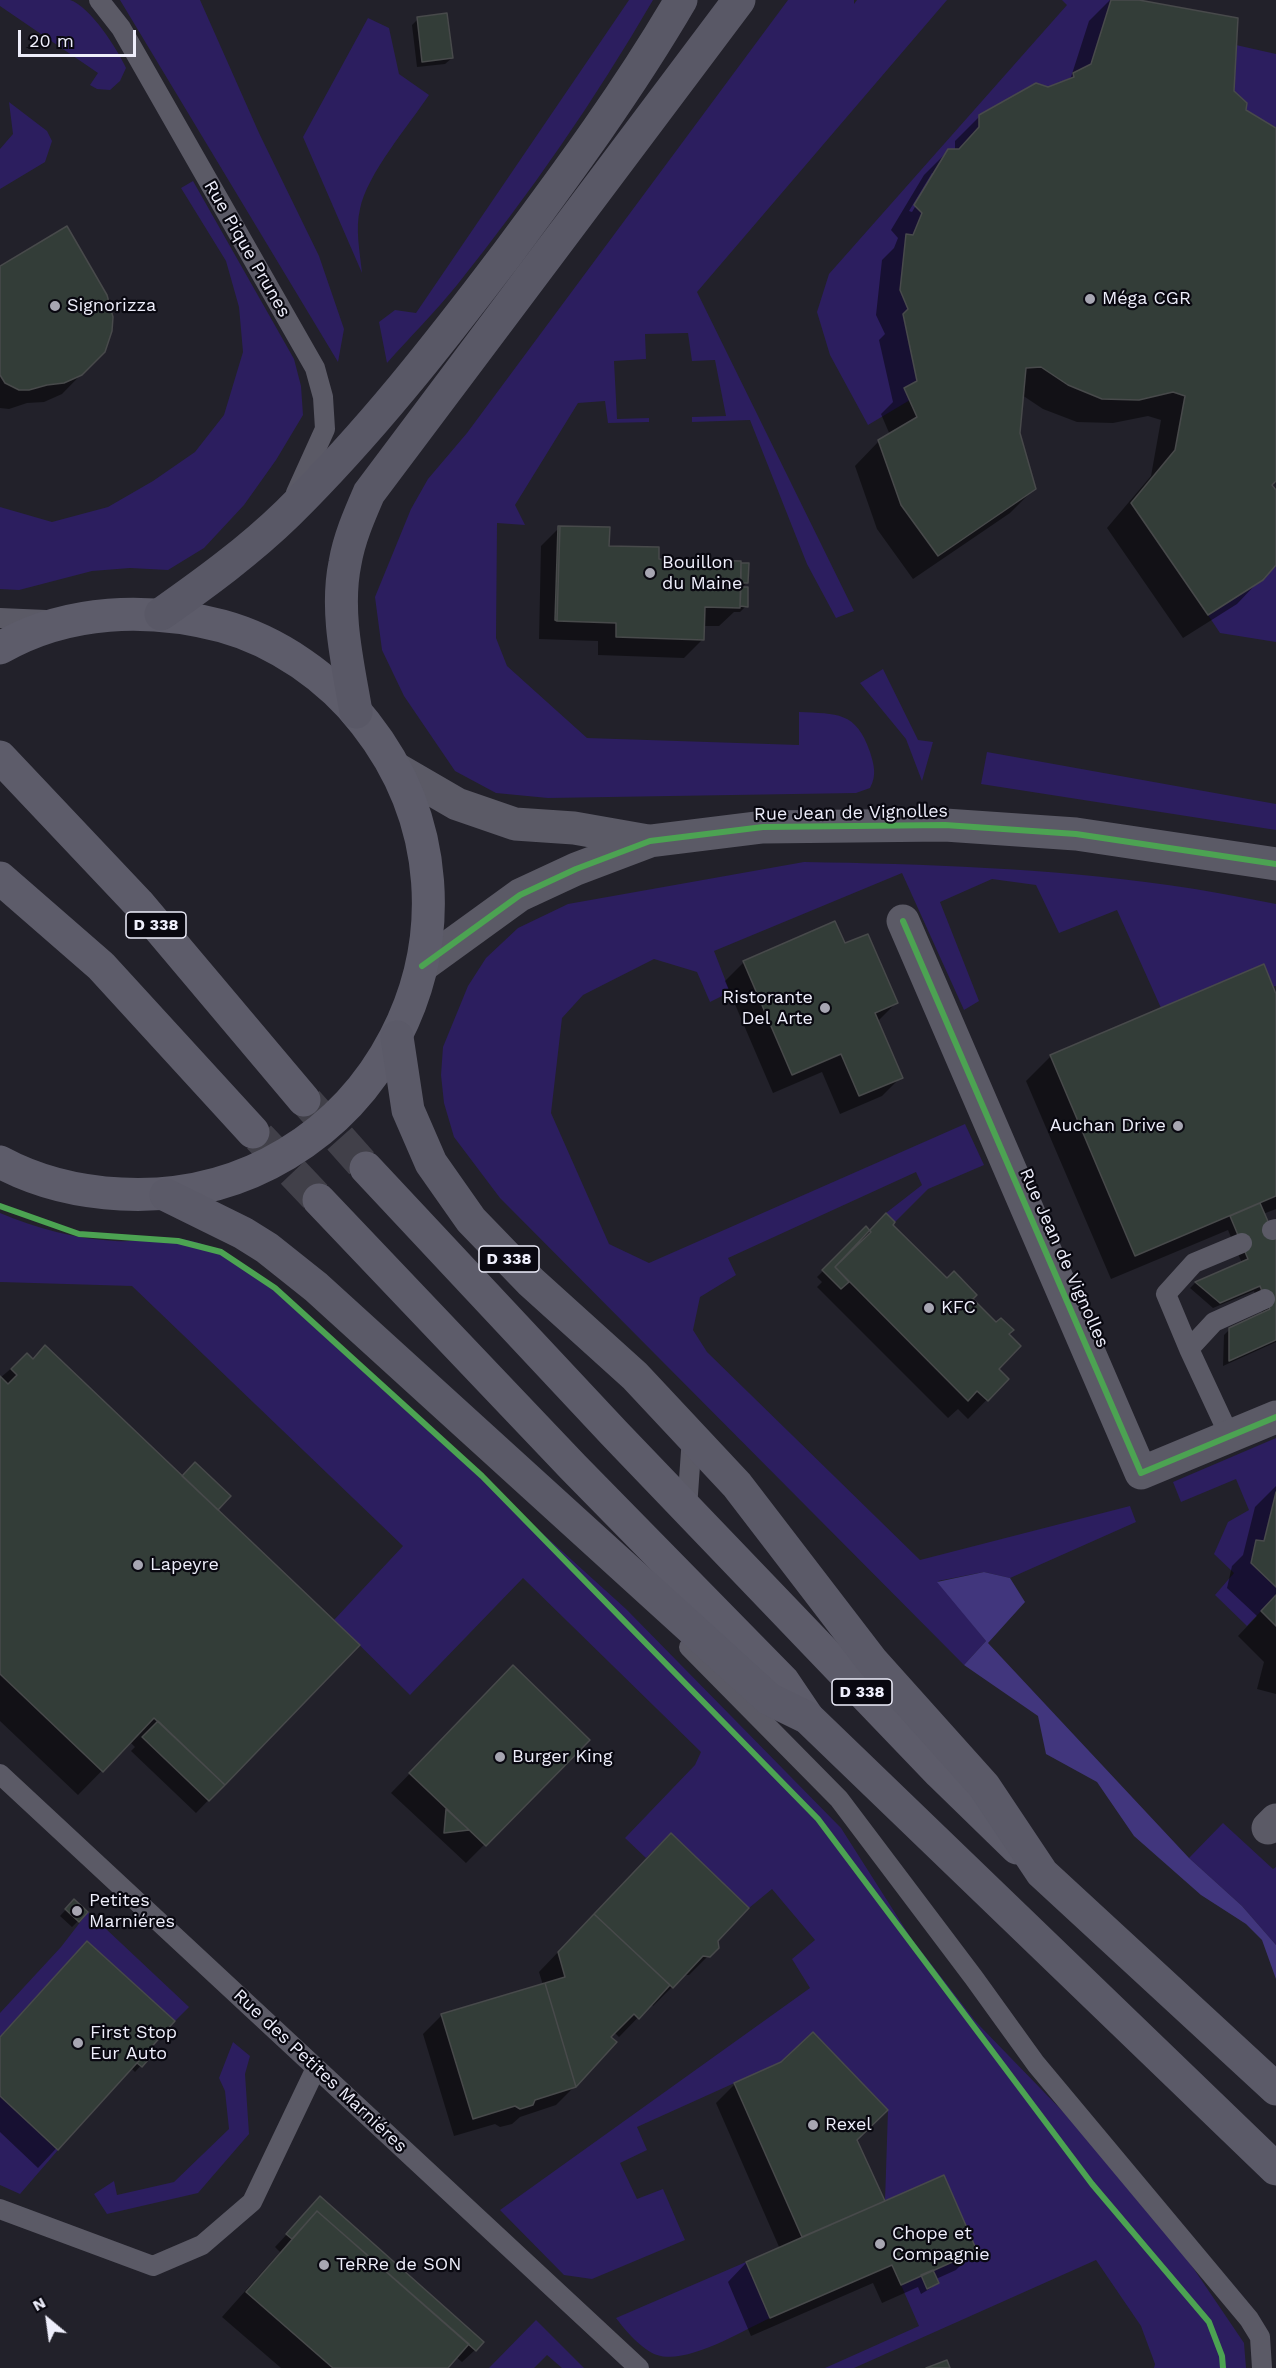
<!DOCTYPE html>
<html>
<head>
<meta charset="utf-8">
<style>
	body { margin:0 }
	#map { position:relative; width:1276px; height:2368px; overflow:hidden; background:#22212a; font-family:"Work Sans",sans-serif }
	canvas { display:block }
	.north { position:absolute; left:18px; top:2290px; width:60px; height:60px; -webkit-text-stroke:4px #090810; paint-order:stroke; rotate:331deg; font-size:16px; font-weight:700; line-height:24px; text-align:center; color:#eeeefb }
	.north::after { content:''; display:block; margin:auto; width:21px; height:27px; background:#eeeefb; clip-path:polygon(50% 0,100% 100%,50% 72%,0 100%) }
	.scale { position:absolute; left:18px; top:30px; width:118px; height:27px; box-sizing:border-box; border:3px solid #eeeefb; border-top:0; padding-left:8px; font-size:18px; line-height:21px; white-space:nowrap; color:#eeeefb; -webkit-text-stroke:4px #090810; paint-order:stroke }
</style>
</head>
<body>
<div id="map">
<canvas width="1276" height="2368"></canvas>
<div class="north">N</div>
<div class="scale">20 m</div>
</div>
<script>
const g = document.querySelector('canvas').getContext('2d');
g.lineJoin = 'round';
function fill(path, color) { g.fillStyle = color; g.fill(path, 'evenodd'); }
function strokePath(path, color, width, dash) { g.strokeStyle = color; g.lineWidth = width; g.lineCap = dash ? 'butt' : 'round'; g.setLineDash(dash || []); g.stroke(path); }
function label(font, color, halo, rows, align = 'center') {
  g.font = font + ' "Work Sans",sans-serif'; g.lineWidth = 4.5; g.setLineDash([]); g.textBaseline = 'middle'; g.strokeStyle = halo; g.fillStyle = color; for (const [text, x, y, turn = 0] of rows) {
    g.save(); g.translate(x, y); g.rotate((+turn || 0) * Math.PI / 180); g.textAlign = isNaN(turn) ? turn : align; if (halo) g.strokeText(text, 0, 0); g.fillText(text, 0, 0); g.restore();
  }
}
fill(new Path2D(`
	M0,0C17,0 56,0 70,0C90,6 118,50 126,68L120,81L110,90L97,89L90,85L98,73L0,6Z
	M120,0H200L259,133L319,256L344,329L338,362Z
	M629,0H653C595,100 529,195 457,285C435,312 410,337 387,363L379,322L395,310L416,313Z
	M788,0H854V4L857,0H947L697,292L854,611L836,618L807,564L750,420L692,422V417L726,416L715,360L692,361L688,333L645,334L646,359L614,361L617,419L649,418V422L608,423L605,401L578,403L515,505L525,525L497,523L496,638L507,666L587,738L799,745V712C837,714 856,711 870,752C874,765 877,775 870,788L856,793L548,798L496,793L455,771L404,696L382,650L375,597L411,509L428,479L467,433Z
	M1062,0H1111L1091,64L1073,72L1074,77L1048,87L1036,83L979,115V127L959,149H948L914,205L922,213L913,235L906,234L908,309L903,314L917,381L904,388L910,400L868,425L830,355L817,312L829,274L1067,5Z
	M368,18L389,28L399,74L429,95C409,125 367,174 360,209C355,229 360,252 362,273L303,137Z
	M1236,45L1276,54V128L1246,110L1247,103L1234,91Z
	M9,102L47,131L52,141L45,162L0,189V149L13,134Z
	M193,181L294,359L301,386L303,415L276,460L244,505L204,548L168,570L130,568L92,571L19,590L0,589V507L52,522L108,507L153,481L195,452L224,415L243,352L239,307L226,261L181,188Z
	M1276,565V642L1220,633L1208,615L1263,580Z
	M883,669L918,740L933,742L922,781L906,739L860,683Z
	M987,752L1276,804V830L981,784Z
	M804,862C925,864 1048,868 1168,885C1204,890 1240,897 1276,904V986L1161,1008L1117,910L1059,933L1036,885L992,879L940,902L979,1001L964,1010L902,873L714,951L730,992L710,1002L697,972L654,959L583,995L562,1018L551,1113L609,1244L649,1263L965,1124L984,1165L928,1189L895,1222L886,1213L922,1185L916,1172L728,1258L736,1275L700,1297L693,1330L707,1352L920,1560L1130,1506L1136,1522L1010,1578L984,1572L938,1581L986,1641L964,1665L500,1198L454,1137L444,1103L441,1075L443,1047L468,986L486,958L518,928L568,904Z
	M0,1213C36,1228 76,1239 115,1241C135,1242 155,1239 175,1239C206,1240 233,1257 257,1275L626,1609L841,1828L911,1938L976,2022L1073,2122L1179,2247L1244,2343L1246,2368H1154L1155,2364L1141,2326L1096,2260L854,2368H825L919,2326L901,2285L921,2275L928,2288L939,2283L933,2270L977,2251L944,2175L885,2201L888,2110L813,2032L781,2062L637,2127L647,2150L620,2163L637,2199L663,2189L685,2240L592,2279L564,2275L500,2210L810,1988L792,1959L815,1940L772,1889L749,1908L671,1833L646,1858L625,1838L695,1765L701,1752L523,1578L410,1695L334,1620L403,1546L132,1286L0,1282Z
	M1276,1438V1492L1264,1541L1256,1540L1251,1563L1276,1587V1595L1247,1626L1215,1595L1234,1573L1214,1554L1228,1522L1249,1510L1236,1479L1181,1502L1173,1482Z
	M1223,1823L1273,1869L1276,1867V1945L1242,1906L1189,1858Z
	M88,1912L189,2007L175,2021L87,1941L0,2037V2013L61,1947Z
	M233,2042L250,2056L245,2074L249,2134L198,2193L107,2214L94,2194L114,2181L117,2195L174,2182L229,2129L225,2091L219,2078Z
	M0,2096L58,2150L20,2194L0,2185Z
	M746,2262L770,2318C742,2331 687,2365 657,2355C642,2350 625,2330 616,2318Z
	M536,2320L584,2368H562L547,2355L534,2368H489Z`), '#2c1e5f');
fill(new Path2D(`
	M984,1572L1010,1578L1025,1602L988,1643L1189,1858L1242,1906L1276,1945V1979L1262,1940L1246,1924L1201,1895L1134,1836L1097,1782L1046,1754L1038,1716L964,1665L986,1641L937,1582Z`), '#41367d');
fill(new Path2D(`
	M1110,0H1130L1232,91L1244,111L1276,129V479L1270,485L1276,493V563L1237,604L1183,638L1107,528L1151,476L1161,420L1148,416L1113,423L1077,422L1043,409L1022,395L1019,433L1035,488L1010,513L913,579L877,529L855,466L879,441L890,435L881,414L893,402L879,340L885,334L876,315L882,260L894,248L898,238L891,230L924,175L949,150H955V141L980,116L1066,82L1071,77L1089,21ZM932,173H935L912,212L909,211Z
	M418,19L452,58L445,64L417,67L412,25Z
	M0,267L103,352L62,394L44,402L27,403L9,409L0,408Z
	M560,527L607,547L657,560L747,565V583L741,588L746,606L740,612H734L719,626H703V639L684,658L598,655V641L539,639L541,546Z
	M844,945L896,1003L877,1022L901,1077L882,1096L840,1114L822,1072L773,1093L725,981L744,962Z
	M1263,966L1276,997V1209L1263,1214L1276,1244V1342L1223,1366L1224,1335L1230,1329L1263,1314L1254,1291L1213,1308L1190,1288L1195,1283L1242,1263L1228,1230L1111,1279L1026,1081L1050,1057Z
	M891,1225L1007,1334L997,1369L1007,1379L968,1419L958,1409L948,1418L817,1287L822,1282L817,1277L865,1229L869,1232Z
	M27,1355L216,1510L358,1645L196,1813L131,1751L135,1747L130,1742L78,1795L0,1721V1378Z
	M1276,1486V1694L1257,1689L1264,1662L1238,1636L1257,1616L1227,1588L1232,1566L1243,1555L1255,1507Z
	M495,1686L588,1740L466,1863L391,1793Z
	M652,1854L717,1941V1947L689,1975H684L653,2006L651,2004L619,2037L614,2032L575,2086L556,2105L520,2117L512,2124L500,2127L495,2124L454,2136L423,2034L442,2015L543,1985L539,1972Z
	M74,1901L78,1921L72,1927L60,1916Z
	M87,1943L140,2057L142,2059L153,2052L135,2072L131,2068L38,2168L0,2132V2037Z
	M735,2084L856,2140L884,2203L975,2251L956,2270L936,2279L937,2282L931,2288L921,2294L918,2287L882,2303L873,2283L751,2336L728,2282L746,2263L780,2249L716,2103Z
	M320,2199L475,2350L462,2362L456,2357L446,2368H281L222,2317L280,2252L275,2247Z`), '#0007');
const building = new Path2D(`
	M1111,0H1139L1238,18L1234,91L1247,103L1246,110L1276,128V481L1272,485L1276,490V565L1263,580L1208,615L1131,503L1175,450L1185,396L1173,392L1139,400L1102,399L1068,385L1041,367L1026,368L1020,433L1036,489L938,556L901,505L878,440L917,417L904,388L917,381L903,314L908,309L900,290L906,234L913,235L922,213L914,205L948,149H959L979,127V115L1036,83L1048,87L1074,77L1073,73L1091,64Z
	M447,13L453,58L422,62L417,17Z
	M67,226L107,295L113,317L112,331L105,352L82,375L64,383L47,385L29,390H19L5,383L0,375V266Z
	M558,526H560L557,621L555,620Z
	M560,526L610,527L609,546L659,547V559L741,561L740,608L705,607L704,640L616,637V623L557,621Z
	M741,563H749L748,583H741Z
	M741,587H748V607L740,606Z
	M835,921L845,943L868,934L898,1003L875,1013L903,1078L859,1096L841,1054L792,1075L743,961Z
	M1264,964L1276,994V1196L1135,1256L1050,1055Z
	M1260,1203L1276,1240V1340L1229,1361V1328L1270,1309L1265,1299L1260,1286L1220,1303L1195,1282L1248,1259L1230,1216Z
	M886,1213L895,1222L893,1225L947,1278L954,1271L977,1295L973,1299L996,1322L1001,1318L1014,1330L1009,1334L1021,1346L999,1369L1009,1379L988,1401L977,1391L968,1401L835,1267Z
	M866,1226L871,1232L835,1267L849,1282L841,1289L822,1270Z
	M45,1345L360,1645L225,1785L154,1718L103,1772L0,1674V1376L8,1384L17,1375L11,1369L27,1353L33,1359Z
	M195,1462L231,1496L218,1510L182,1476Z
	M1276,1492V1587L1251,1563L1256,1540L1264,1541Z
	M1276,1595V1626L1261,1611Z
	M513,1665L590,1740L486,1846L409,1773Z
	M158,1721L225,1785L209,1801L142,1737Z
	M446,1809L469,1830L444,1833Z
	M671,1833L749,1908L718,1941L719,1948L710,1957L703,1956L673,1988L594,1914Z
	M74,1899L88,1912L79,1922L65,1909Z
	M594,1914L670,1985L639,2019L634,2014L611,2037L617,2042L576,2087L545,1983L565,1977L558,1952Z
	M87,1941L175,2021L58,2150L0,2096V2037Z
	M545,1983L576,2087L535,2100L533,2105L520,2109L515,2106L473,2119L441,2014Z
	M813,2032L888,2110L857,2140L885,2201L802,2237L734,2083L781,2062Z
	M151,2048L155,2052L142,2067L137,2063Z
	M944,2175L977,2251L901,2285L892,2265L770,2318L746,2262Z
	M320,2196L484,2342L476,2351L317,2211L292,2239L286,2234Z
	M317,2211L469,2344L448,2368H333L246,2292Z
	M933,2270L939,2283L927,2289L921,2275Z
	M947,2360L950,2368H926Z`);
fill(building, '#333d38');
strokePath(building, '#484a4b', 1.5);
strokePath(new Path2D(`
	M307,1102L366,1168
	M259,1137L319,1200`), '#414049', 33, [33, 16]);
strokePath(new Path2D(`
	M99,0L121,28L315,368L323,397L325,429L296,493
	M0,618L46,620
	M1272,1230L1276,1229
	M1189,1349L1166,1294L1194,1263L1242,1243
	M1230,1437L1189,1349L1214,1322L1265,1299
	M687,1508L692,1437
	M689,1647L839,1799L974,1978L1036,2064L1249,2319L1260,2337L1262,2368
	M0,1774L639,2368
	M0,2209L153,2266L202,2245L252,2202L316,2068`), '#5b5a66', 20);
strokePath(new Path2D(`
	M395,768L457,804L515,824L574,828L648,841
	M903,921L1141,1473L1276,1417
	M422,966L520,895L576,869L650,841L763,827L945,825L1076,834L1276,864
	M1268,1828L1276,1820`), '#5b5a66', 33);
strokePath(new Path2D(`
	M0,648C68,609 148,607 222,626C277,641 330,678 365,723C520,920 372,1207 121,1194C80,1192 37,1182 0,1162
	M0,757L138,903L304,1100
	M0,878L101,966L253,1132
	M366,1168L614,1433L940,1773L1017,1848
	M319,1200L573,1467L783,1681L808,1718`), '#5d5c6a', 33);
strokePath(new Path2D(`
	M397,1037L408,1110L431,1163L471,1220L531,1282L635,1376L737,1485L872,1661L984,1786L1042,1873L1276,2089
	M166,1195L243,1233L267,1248L316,1287L769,1699L808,1718L1276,2169`), '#5b5a68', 33);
strokePath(new Path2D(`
	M161,614C205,583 249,551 288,513C369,433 439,344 507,254C569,171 629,89 681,0
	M356,712C348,664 335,612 345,563C349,539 359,516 369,493L739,0`), '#595866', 33);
strokePath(new Path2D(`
	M903,921L1141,1473L1276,1417
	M422,966L520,895L576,869L650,841L763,827L945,825L1076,834L1276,864
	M0,1206L79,1234L178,1241L221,1252L275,1288L482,1476L818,1819L1092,2184L1209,2322L1222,2356L1223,2368`), '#4ca352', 6);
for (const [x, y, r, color] of [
	[1090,299,6,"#a7a6b2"],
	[55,306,6,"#a7a6b2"],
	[650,573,6,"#a7a6b2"],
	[825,1008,6,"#a7a6b2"],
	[1178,1126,6,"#a7a6b2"],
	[929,1308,6,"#a7a6b2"],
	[138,1565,6,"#a7a6b2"],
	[500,1757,6,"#a7a6b2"],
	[77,1911,6,"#a7a6b2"],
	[78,2043,6,"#a7a6b2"],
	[813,2125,6,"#a7a6b2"],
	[880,2244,6,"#a7a6b2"],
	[324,2265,6,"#a7a6b2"]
]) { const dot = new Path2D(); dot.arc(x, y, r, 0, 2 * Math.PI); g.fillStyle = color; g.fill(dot); strokePath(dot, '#090810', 2); }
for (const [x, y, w] of [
	[156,925,60],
	[509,1259,60],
	[862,1692,60]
]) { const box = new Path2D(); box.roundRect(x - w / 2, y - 13, w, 26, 4.5); g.fillStyle = '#090810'; g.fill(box); strokePath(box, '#eeeefb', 1.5); }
label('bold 16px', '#eeeefb', null, [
	["D 338",156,925],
	["D 338",509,1259],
	["D 338",862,1692]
]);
label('18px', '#eeeefb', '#090810', [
	["Rue Pique Prunes",247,249,60],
	["Rue Jean de Vignolles",851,813,-1],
	["Rue Jean de Vignolles",1064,1258,66],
	["Rue des Petites Marniéres",320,2071,43]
]);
label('18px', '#eeeefb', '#090810', [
	["Méga CGR",1102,299],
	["Signorizza",67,306],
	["Bouillon",662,563],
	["du Maine",662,584],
	["Ristorante",813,998,"right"],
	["Del Arte",813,1019,"right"],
	["Auchan Drive",1166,1126,"right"],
	["KFC",941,1308],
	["Lapeyre",150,1565],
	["Burger King",512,1757],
	["Petites",89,1901],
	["Marniéres",89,1922],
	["First Stop",90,2033],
	["Eur Auto",90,2054],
	["Rexel",825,2125],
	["Chope et",892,2234],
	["Compagnie",892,2255],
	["TeRRe de SON",336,2265]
], 'left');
</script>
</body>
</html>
